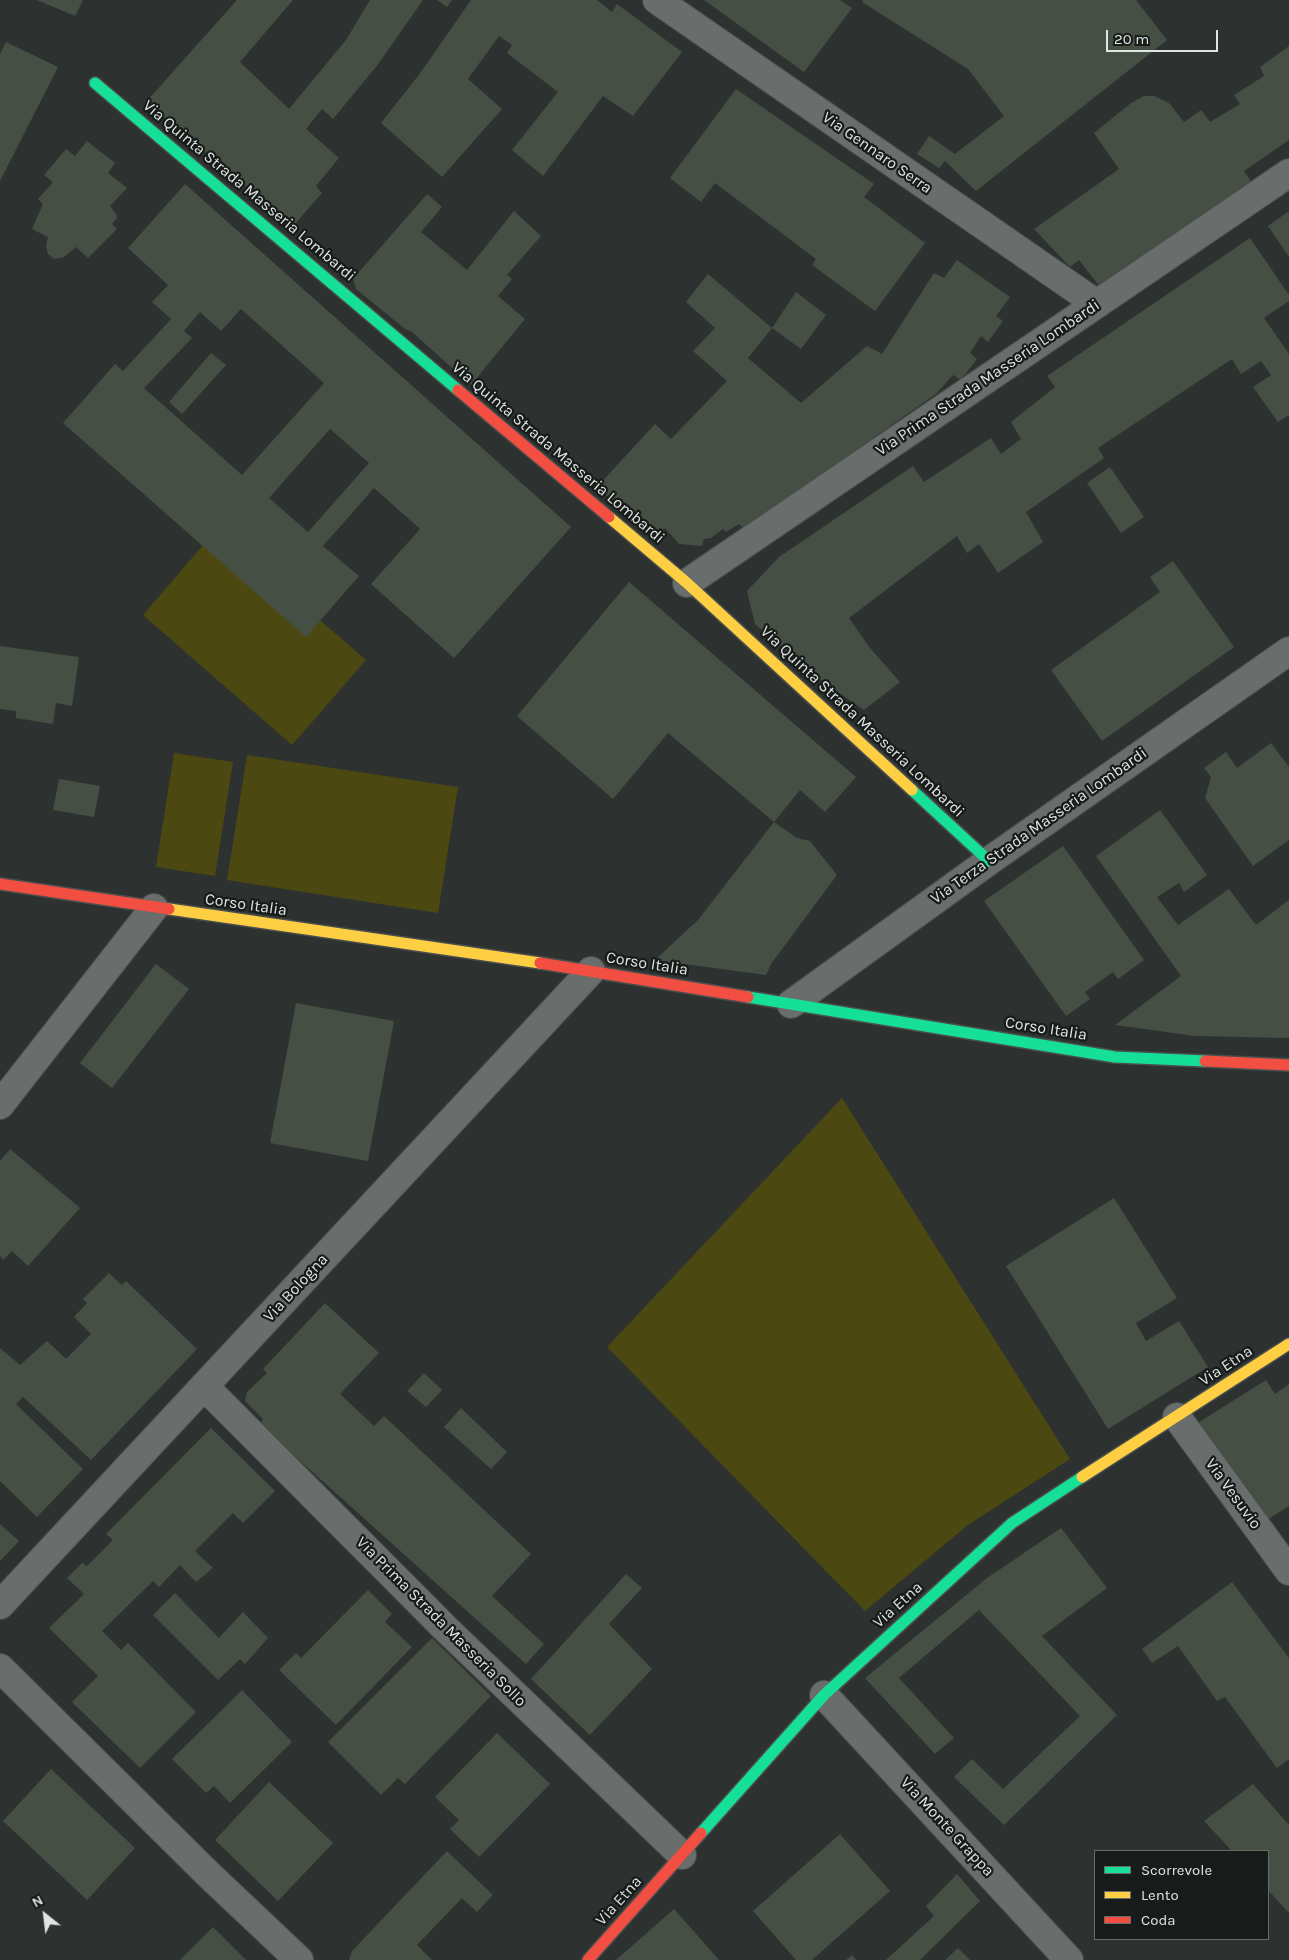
<!DOCTYPE html>
<html>
<head>
<meta charset="utf-8">
<style>
	body { margin:0 }
	#map { position:relative; width:1289px; height:1960px; overflow:hidden; background:#2d3230; font-family:Karla,sans-serif }
	canvas { display:block }
	.legend { position:absolute; left:1094px; top:1850px; width:175px; height:90px; box-sizing:border-box; background:#171b19; border:1px solid #676c69; margin:0; padding:6px 9px; list-style:none; font-size:15px; color:#dfe5e2 }
	.legend li { display:flex; align-items:center; gap:10px; height:25px }
	.legend b { width:25px; border:1px solid #676c69 }
	.north { position:absolute; left:20px; top:1890px; width:50px; height:50px; -webkit-text-stroke:4px #171b19; paint-order:stroke; rotate:331deg; font-size:14px; font-weight:700; line-height:20px; text-align:center; color:#dfe5e2 }
	.north::after { content:''; display:block; margin:auto; width:18px; height:22px; background:#dfe5e2; clip-path:polygon(50% 0,100% 100%,50% 72%,0 100%) }
	.scale { position:absolute; left:1106px; top:30px; width:112px; height:22px; box-sizing:border-box; border:2px solid #dfe5e2; border-top:0; padding-left:6px; font-size:15px; line-height:18px; white-space:nowrap; color:#dfe5e2; -webkit-text-stroke:4px #171b19; paint-order:stroke }
</style>
</head>
<body>
<div id="map">
<canvas width="1289" height="1960"></canvas>
<ul class="legend">
<li><b style="height:6px;background:#16e098"></b>Scorrevole</li>
<li><b style="height:6px;background:#ffcf43"></b>Lento</li>
<li><b style="height:6px;background:#f24e42"></b>Coda</li>
</ul>
<div class="north">N</div>
<div class="scale">20 m</div>
</div>
<script>
const g = document.querySelector('canvas').getContext('2d');
g.lineJoin = 'round';
function fill(path, color) { g.fillStyle = color; g.fill(path, 'evenodd'); }
function strokePath(path, color, width, dash) { g.strokeStyle = color; g.lineWidth = width; g.lineCap = dash ? 'butt' : 'round'; g.setLineDash(dash || []); g.stroke(path); }
function label(font, color, halo, rows, align = 'center') {
  g.font = font + ' Karla,sans-serif'; g.lineWidth = 4.5; g.setLineDash([]); g.textBaseline = 'middle'; g.strokeStyle = halo; g.fillStyle = color; for (const [text, x, y, turn = 0] of rows) {
    g.save(); g.translate(x, y); g.rotate((+turn || 0) * Math.PI / 180); g.textAlign = isNaN(turn) ? turn : align; if (halo) g.strokeText(text, 0, 0); g.fillText(text, 0, 0); g.restore();
  }
}
fill(new Path2D(`
	M216,530L366,660L292,745L143,615Z
	M174,753L233,762L215,876L156,867Z
	M247,755L458,787L438,913L227,880Z
	M842,1098L1070,1459L968,1525L865,1611L607,1347Z`), '#4c4811');
fill(new Path2D(`
	M37,0H83L75,16Z
	M237,0H293L240,62L289,109L346,40L370,0H423L376,67L333,119L322,109L306,129L339,158L316,186L322,193L293,226L146,102Z
	M437,0H452L447,7Z
	M471,0H597L612,12L617,4L682,52L633,116L603,96L543,176L512,150L558,92L507,53L512,45L499,36L468,79L502,109L442,177L381,123L421,72Z
	M704,0H840L852,8L804,72Z
	M863,0H1136L1167,40L976,191L945,161L939,168L917,154L929,136L955,154L1004,116L968,69L862,2Z
	M6,42L58,67L0,181V54Z
	M1289,46V140L1244,171L1251,181L1100,287L1079,260L1070,267L1034,229L1119,169L1094,133L1131,103L1144,96H1154L1169,103L1184,122L1201,110L1210,122L1240,104L1234,95L1264,76L1260,67Z
	M736,89L874,184L864,197L925,243L875,311L812,265L816,259L715,183L701,202L670,178Z
	M87,141L115,163L108,173L127,188L110,206L116,214L117,218L112,224L117,229L88,258L76,247L64,257L54,259L48,254L46,246L48,237L32,229L43,204L38,199L53,182L44,175L66,149L75,156Z
	M185,184L571,527L454,658L371,584L420,529L374,488L323,546L359,576L306,637L63,423L115,364L123,371L171,319L152,302L168,285L128,248ZM241,309L324,383L242,475L144,388L192,338L184,331L200,312L221,331ZM330,429L369,463L308,532L269,498Z
	M427,194L442,207L421,232L467,270L514,211L541,236L507,275L512,279L498,296L525,319L471,385L412,332L405,329L356,289L353,279Z
	M1289,211V257L1268,226Z
	M1250,238L1289,295V301L1264,318L1289,354V415L1278,422L1253,387L1271,375L1261,361L1241,374L1232,359L1098,448L1104,458L1026,512L1043,542L998,573L979,544L967,553L957,536L849,618L870,648L900,682L864,710L819,679L755,624L747,591L779,557L913,466L924,482L991,438L1001,454L1021,439L1011,422L1055,387L1047,376Z
	M957,260L1010,297L996,316L1003,321L988,342L981,336L970,353L977,359L961,380L953,375L937,393L744,529L739,524L726,532L723,529L711,538L704,539L702,546L679,544L665,528L659,533L642,519L639,523L597,487L655,424L671,439L727,381L693,351L715,328L686,302L708,274L772,328L748,358L801,403L867,346L882,354L934,273L944,278Z
	M796,292L826,315L801,349L772,328Z
	M211,353L226,365L182,414L169,402Z
	M1110,467L1144,517L1121,533L1087,483Z
	M1173,561L1234,647L1102,741L1051,670L1160,592L1150,577Z
	M629,582L856,777L825,812L800,790L774,822L797,838L810,841L837,875L771,964L766,975L655,960L698,920L774,822L668,733L613,799L517,716Z
	M0,646L79,657L72,706L56,703L53,724L16,718V711L0,709Z
	M1271,743L1289,767V840L1253,866L1205,798L1211,777L1204,768L1226,752L1237,768Z
	M59,779L100,786L94,817L53,810Z
	M1160,810L1207,875L1184,892L1179,883L1157,897L1178,925L1229,889L1256,925L1289,900V1038L1195,1036L1115,1025L1181,976L1096,856Z
	M1063,846L1144,960L1118,979L1113,972L1085,992L1090,999L1066,1016L984,901Z
	M156,964L189,989L112,1088L80,1063Z
	M296,1003L394,1021L368,1161L270,1143Z
	M10,1149L80,1208L28,1266L12,1251L3,1260L0,1256V1161Z
	M1114,1198L1177,1298L1136,1323L1146,1341L1179,1321L1208,1367L1108,1429L1006,1266Z
	M109,1273L122,1285L126,1281L197,1349L91,1460L23,1397L16,1404L83,1469L37,1517L0,1481V1348L20,1365L47,1341L66,1359L91,1334L74,1317L87,1303L83,1299Z
	M325,1303L379,1353L340,1394L374,1426L384,1416L531,1554L492,1596L544,1644L526,1664L260,1425L263,1419L245,1401L247,1392L267,1373L263,1369Z
	M424,1373L442,1390L426,1407L407,1391Z
	M1266,1380L1275,1394L1289,1384V1506L1259,1525L1196,1424Z
	M461,1408L507,1452L491,1469L444,1427Z
	M211,1428L275,1491L243,1523L233,1513L195,1551L213,1568L196,1582L180,1565L159,1587L153,1581L102,1631L121,1650L128,1643L196,1712L140,1768L72,1702L98,1676L49,1628L84,1594L67,1578L82,1563L87,1566L113,1540L106,1534Z
	M0,1524L19,1541L0,1561Z
	M1061,1528L1107,1588L1042,1636L1117,1715L1004,1825L954,1777L972,1759L1003,1789L1080,1716L979,1610L899,1678L954,1738L935,1754L865,1678L987,1578Z
	M626,1574L642,1588L609,1624L652,1669L590,1735L531,1679Z
	M1232,1582L1289,1658V1759L1277,1768L1225,1697L1217,1701L1178,1646L1152,1663L1142,1649Z
	M368,1590L392,1614L385,1622L412,1647L336,1725L279,1670L296,1653L301,1658Z
	M175,1593L219,1638L243,1612L268,1638L245,1664L240,1659L218,1680L153,1615Z
	M432,1638L491,1696L405,1784L398,1778L381,1795L328,1742Z
	M242,1690L292,1742L230,1803L214,1786L206,1793L172,1759Z
	M497,1733L550,1784L479,1857L450,1829L459,1820L435,1797Z
	M51,1769L135,1848L87,1900L3,1821Z
	M269,1782L333,1843L278,1901L215,1840Z
	M1253,1784L1289,1825V1913L1268,1890V1851H1232L1204,1821Z
	M840,1834L890,1891L812,1960H796L753,1911Z
	M447,1851L493,1895L477,1912L462,1898L417,1945L432,1960H349L352,1951Z
	M957,1874L980,1901L920,1960H886L934,1916L926,1906Z
	M674,1909L719,1960H616Z
	M213,1927L246,1960H180Z
	M958,1948L970,1960H945Z
	M852,1955L856,1960H846Z`), '#464f43');
const street = new Path2D(`
	M657,0L1097,304
	M687,583L1289,173
	M791,1004L989,861L1289,651
	M0,1105L154,908
	M204,1386L445,1628L682,1855
	M1177,1417L1289,1571
	M0,1605L591,971
	M0,1668L207,1873L299,1960
	M824,1695L1069,1960`);
const fast = new Path2D(`
	M95,83L458,390
	M912,790L989,861
	M748,997L1115,1057L1205,1061
	M701,1833L824,1695L1012,1523L1082,1477`);
const slow = new Path2D(`
	M609,517L687,583L912,790
	M169,909L540,963
	M1082,1477L1289,1344`);
const jam = new Path2D(`
	M458,390L609,517
	M0,884L169,909
	M540,963L748,997
	M1205,1061L1289,1065
	M588,1960L701,1833`);
strokePath(street, '#4a4e4d', 30);
strokePath(fast, '#4a4e4d', 14);
strokePath(slow, '#4a4e4d', 14);
strokePath(jam, '#4a4e4d', 14);
strokePath(street, '#696d6b', 28);
strokePath(fast, '#16e098', 11);
strokePath(slow, '#ffcf43', 11);
strokePath(jam, '#f24e42', 11);
label('16px', '#dfe5e2', '#171b19', [
	["Via Gennaro Serra",877,153,35],
	["Via Quinta Strada Masseria Lombardi",249,191,40],
	["Via Prima Strada Masseria Lombardi",988,378,-34],
	["Via Quinta Strada Masseria Lombardi",558,453,40],
	["Via Quinta Strada Masseria Lombardi",862,722,43],
	["Via Terza Strada Masseria Lombardi",1039,826,-35],
	["Corso Italia",246,905,8],
	["Corso Italia",647,964,9],
	["Corso Italia",1046,1029,9],
	["Via Bologna",296,1288,-47],
	["Via Etna",1226,1366,-33],
	["Via Vesuvio",1233,1494,54],
	["Via Etna",898,1605,-42],
	["Via Prima Strada Masseria Sollo",441,1622,45],
	["Via Monte Grappa",947,1827,47],
	["Via Etna",619,1901,-48]
]);
</script>
</body>
</html>
